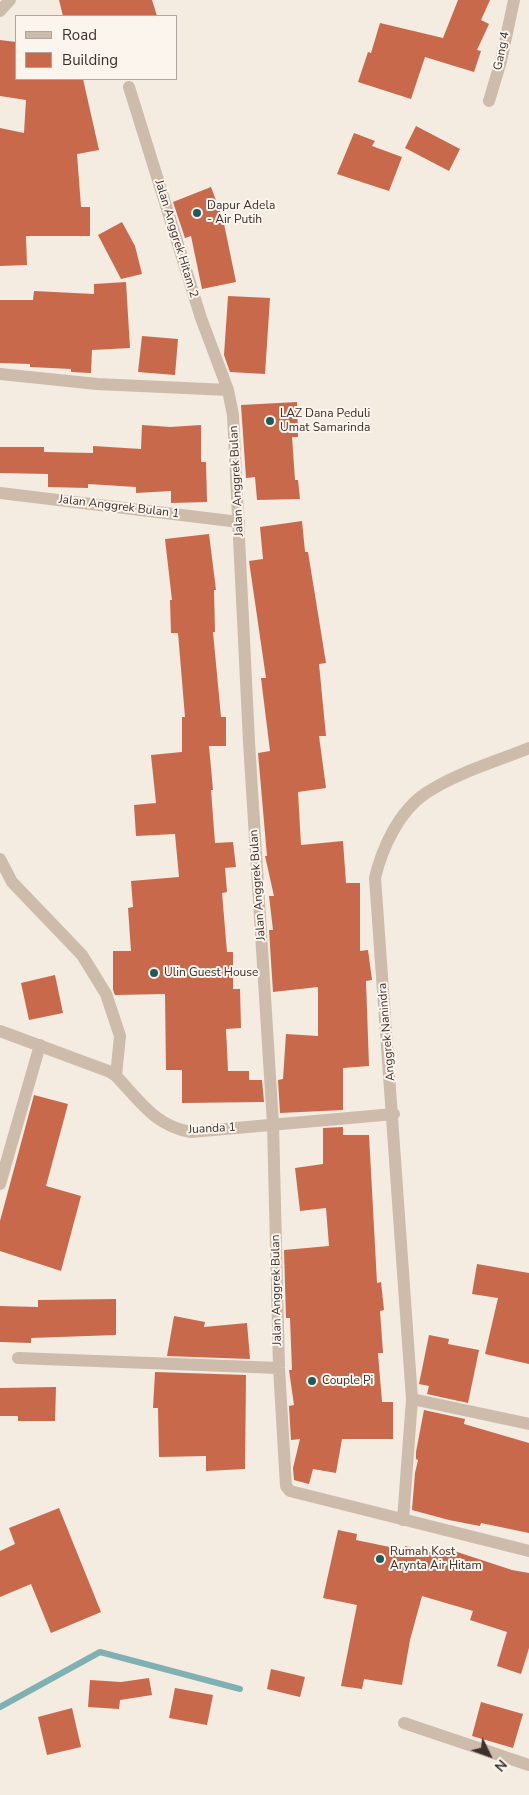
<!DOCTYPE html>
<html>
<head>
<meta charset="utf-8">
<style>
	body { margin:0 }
	#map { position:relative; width:529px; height:1795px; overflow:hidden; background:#f4ebe1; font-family:"Nunito Sans",sans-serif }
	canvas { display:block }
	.legend { position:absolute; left:15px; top:15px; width:162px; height:65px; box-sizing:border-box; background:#fbf5ee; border:1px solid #aea6a0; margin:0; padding:6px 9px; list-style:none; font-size:15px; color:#3b302b }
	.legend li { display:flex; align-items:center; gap:10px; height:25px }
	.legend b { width:25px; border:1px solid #aea6a0 }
	.north { position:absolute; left:464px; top:1730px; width:50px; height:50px; -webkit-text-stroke:4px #fbf5ee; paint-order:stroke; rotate:132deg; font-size:14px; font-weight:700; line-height:20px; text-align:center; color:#3b302b }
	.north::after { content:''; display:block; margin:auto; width:18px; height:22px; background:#3b302b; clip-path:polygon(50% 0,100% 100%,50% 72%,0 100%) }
</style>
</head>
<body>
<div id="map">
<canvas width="529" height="1795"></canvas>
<ul class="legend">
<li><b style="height:6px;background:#cdbbac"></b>Road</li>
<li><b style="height:14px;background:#c8694b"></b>Building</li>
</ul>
<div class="north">N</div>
</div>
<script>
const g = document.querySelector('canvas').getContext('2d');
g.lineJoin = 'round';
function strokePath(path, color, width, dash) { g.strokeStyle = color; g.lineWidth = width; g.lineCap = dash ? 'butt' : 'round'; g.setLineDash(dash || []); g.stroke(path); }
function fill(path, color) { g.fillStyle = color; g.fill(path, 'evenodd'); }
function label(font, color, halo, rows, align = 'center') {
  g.font = font + ' "Nunito Sans",sans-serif'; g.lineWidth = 4; g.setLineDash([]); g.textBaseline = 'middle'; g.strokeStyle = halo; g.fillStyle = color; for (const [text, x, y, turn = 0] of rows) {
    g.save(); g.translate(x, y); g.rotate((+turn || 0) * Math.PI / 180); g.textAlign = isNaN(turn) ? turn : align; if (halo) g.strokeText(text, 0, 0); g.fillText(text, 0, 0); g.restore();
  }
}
strokePath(new Path2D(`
	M0,1707L100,1652L240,1689`), '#7fb0b2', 6);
fill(new Path2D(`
	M59,0H152L157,16H63Z
	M458,0H490L481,20L489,24L477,50L481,51L474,72L425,57L411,99L358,82L368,52L371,53L380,23L443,38Z
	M0,40L16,42V79H83L99,150L77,154L81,207H90V236H26L27,265L0,266V128L24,133L26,100L0,96Z
	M416,126L460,149L449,171L405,148Z
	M354,133L375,141L372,146L402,157L389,191L337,174Z
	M211,187L223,219L236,282L202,289L191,236L185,238L173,202Z
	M122,222L135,246L142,274L121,279L98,235Z
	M126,282L130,348L92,350L91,373L71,372V369L30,367V364L0,363V300H33L34,291L94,294V284Z
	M228,296L270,298L265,374L230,372L224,355Z
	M142,336L178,339L175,375L138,372Z
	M297,402L298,437H292L295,480H298L300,499L257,500L255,477L246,478L241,405Z
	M142,425L170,427L201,425V462H206L207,502L171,503V491L136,493V487L88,484V488L48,487V474L0,473V447H44V452L93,453V446L141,449Z
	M302,521L305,552H308L326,663L319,664L326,736H319L326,788L298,792L301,845L343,841L346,883H360V951L368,950L372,980L366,981L369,1066L343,1068V1110L280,1113L278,1080L283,1079L286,1034L318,1036V987L273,992L269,930H273L269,896H274L265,856H267L258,753L270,751L261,678H266L249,561L263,559L260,527Z
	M209,534L216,590H214L215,632H213L221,717H226V746H209L213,790H211L215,843L233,842L236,867L225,868L227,892L222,893L227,952H233V989H240L241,1028L226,1029L228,1071H249V1080H262L264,1102L182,1103V1070H166L165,994L115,995L113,990V951H131L128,908L133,907L131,881L179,877L175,834L136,836L134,805L156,803L151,755L182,752V717H185L178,633H171L170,600H172L165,539Z
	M55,975L63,1013L29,1020L21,983Z
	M34,1095L68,1104L46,1186L81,1196L61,1271L0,1251V1221Z
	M343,1127V1135H369L377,1283L381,1282L384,1310L380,1311L383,1353H378L382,1402H393V1439H342L336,1473L313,1469L309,1484L294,1480L293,1468L300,1439L291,1440L289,1406L294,1405L289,1370H292L290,1318H286L284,1250L329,1246L326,1208L300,1211L295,1168L323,1164V1128Z
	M477,1264L529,1273V1364L485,1354L498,1298L472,1294Z
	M116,1299V1335L31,1338V1343L0,1342V1306L38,1307V1300Z
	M174,1316L205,1322L204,1327L247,1323L250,1359L167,1356Z
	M429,1335L449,1339L448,1344L479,1350L468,1403L427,1394L429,1386L419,1384Z
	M155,1372L246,1375L245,1469L206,1471V1456L159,1457L158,1408H153Z
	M56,1387L55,1421H18V1416H0V1388Z
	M424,1410L465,1419L464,1424L529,1443V1533L481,1523L480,1526L449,1520L412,1510L415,1473L418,1460L416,1459V1452Z
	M59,1508L101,1612L51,1633L31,1584L0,1597V1551L15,1544L9,1528Z
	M338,1530L357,1534L356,1540L404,1550L405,1546L442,1555L445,1548L512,1570L529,1573V1648L521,1674L497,1666L507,1632L470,1620L473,1611L422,1596L410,1640L402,1685L364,1679L362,1689L341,1686L357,1605L323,1598Z
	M271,1669L305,1677L300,1697L267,1689Z
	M149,1678L152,1695L120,1700L119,1709L88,1707L90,1680L121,1682Z
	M175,1688L213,1695L207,1725L169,1718Z
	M481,1702L523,1714L513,1748L472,1736Z
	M72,1708L81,1747L47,1755L38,1717Z`), '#c8694b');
strokePath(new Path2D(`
	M0,11L10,0
	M129,87L201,318L228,390
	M489,101L501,61L514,0
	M0,374L97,384L228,390L233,415L249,742L273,1124L279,1368L286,1486L290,1491L529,1551
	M0,493L239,522
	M0,859L12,882L82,955L106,994L120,1036L116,1076
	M0,1031L108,1071L116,1076C140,1101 155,1126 191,1132L394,1114
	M0,1184L40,1045
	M18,1358L279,1368
	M412,1399L529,1424
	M403,1520L412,1399L375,878C382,848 399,811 426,793C456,773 495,762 529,748
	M404,1723L529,1765`), '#cdbbac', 12);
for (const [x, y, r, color] of [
	[197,213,5,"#1f5a5e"],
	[270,421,5,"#1f5a5e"],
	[154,973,5,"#1f5a5e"],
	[312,1381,5,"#1f5a5e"],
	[380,1559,5,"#1f5a5e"]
]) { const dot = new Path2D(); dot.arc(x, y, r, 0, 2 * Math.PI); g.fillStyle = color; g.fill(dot); strokePath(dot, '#fbf5ee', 2); }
label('12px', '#3b302b', '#fbf5ee', [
	["Gang 4",502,51,-79],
	["Jalan Anggrek Hitam 2",176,239,73],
	["Jalan Anggrek Bulan",237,481,-93],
	["Jalan Anggrek Bulan 1",119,507,7],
	["Jalan Anggrek Bulan",258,885,-94],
	["Anggrek Nanindra",387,1032,-95],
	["Juanda 1",212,1129,-3],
	["Jalan Anggrek Bulan",277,1290,-91]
]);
label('12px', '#3b302b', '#fbf5ee', [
	["Dapur Adela",207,206],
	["- Air Putih",207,220],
	["LAZ Dana Peduli",280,414],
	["Umat Samarinda",280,428],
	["Ulin Guest House",164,973],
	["Couple Pi",322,1381],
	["Rumah Kost",390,1552],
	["Arynta Air Hitam",390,1566]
], 'left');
</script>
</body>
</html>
